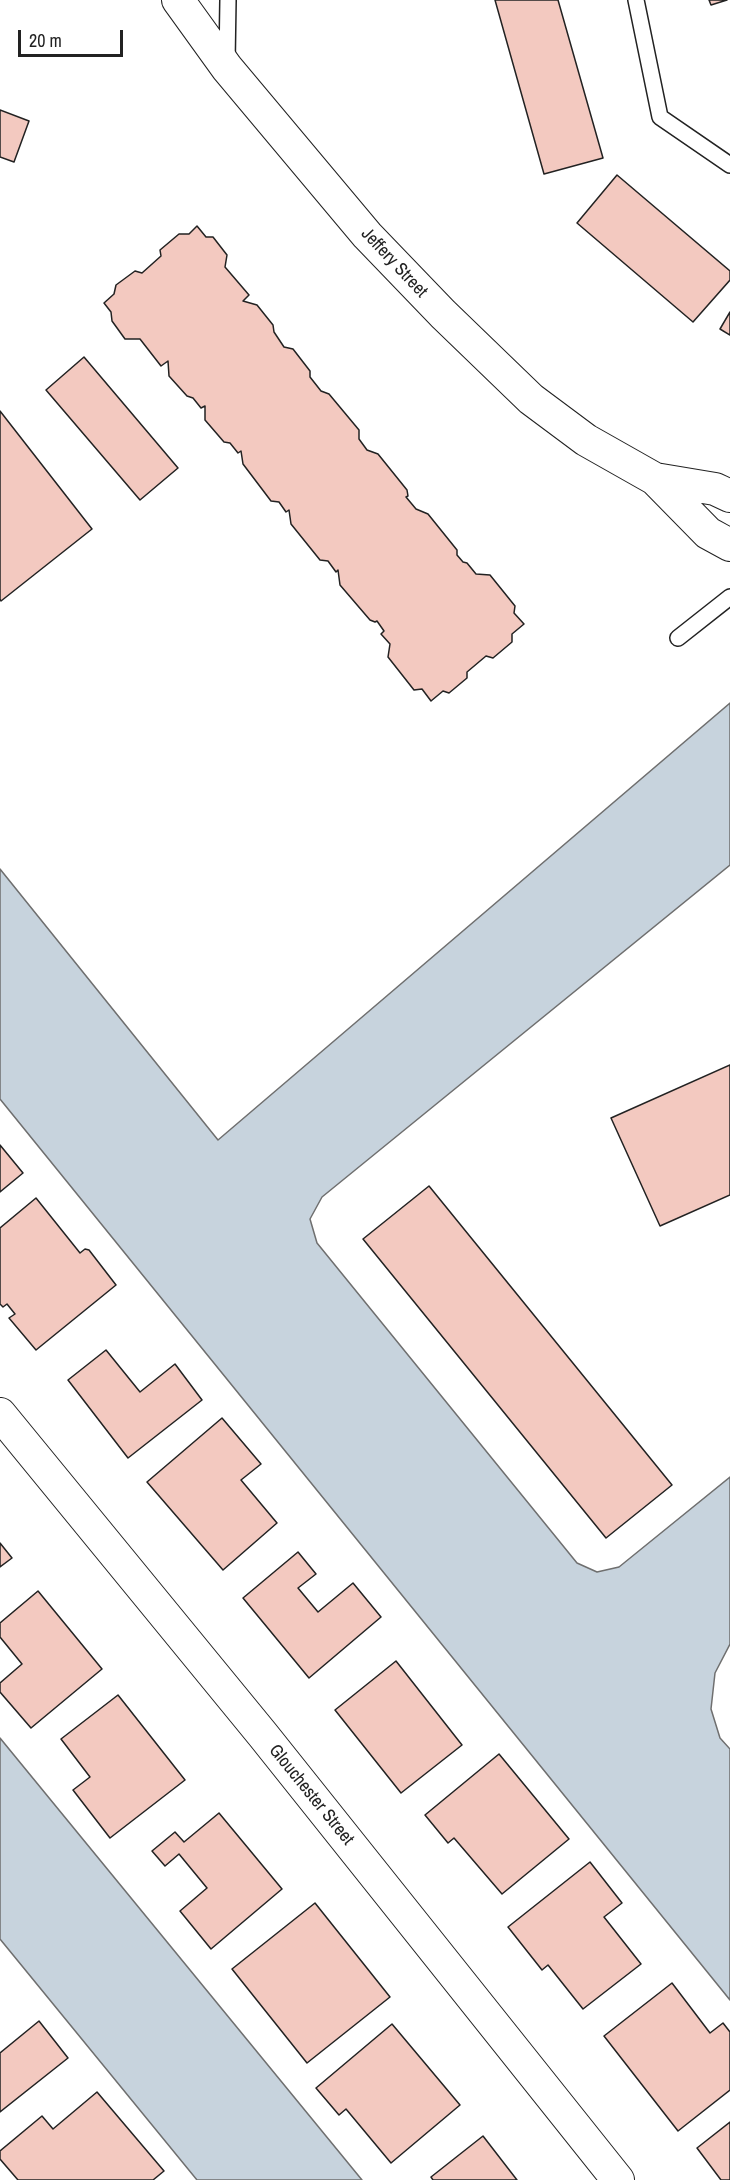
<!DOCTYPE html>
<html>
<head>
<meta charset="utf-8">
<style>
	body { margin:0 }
	#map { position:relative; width:730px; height:2180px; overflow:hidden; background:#fff; font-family:"Archivo Narrow",sans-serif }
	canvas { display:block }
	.scale { position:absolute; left:18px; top:30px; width:105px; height:27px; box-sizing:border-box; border:3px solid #222; border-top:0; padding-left:8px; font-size:18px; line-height:21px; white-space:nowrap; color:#222; -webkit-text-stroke:4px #fff; paint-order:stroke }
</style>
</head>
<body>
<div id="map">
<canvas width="730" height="2180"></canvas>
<div class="scale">20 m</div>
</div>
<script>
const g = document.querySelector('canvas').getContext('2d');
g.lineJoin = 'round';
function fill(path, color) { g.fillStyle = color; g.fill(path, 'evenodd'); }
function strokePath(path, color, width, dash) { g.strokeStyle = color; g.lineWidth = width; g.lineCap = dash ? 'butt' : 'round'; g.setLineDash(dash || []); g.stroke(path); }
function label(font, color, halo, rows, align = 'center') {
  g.font = font + ' "Archivo Narrow",sans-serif'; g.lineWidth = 4.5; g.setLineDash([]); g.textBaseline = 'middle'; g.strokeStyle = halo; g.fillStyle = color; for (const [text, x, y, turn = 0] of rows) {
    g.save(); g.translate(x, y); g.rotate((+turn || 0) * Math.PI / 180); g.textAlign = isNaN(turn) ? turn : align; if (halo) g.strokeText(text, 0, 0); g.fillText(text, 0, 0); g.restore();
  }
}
const water = new Path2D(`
	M730,703V865L322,1197L310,1219L317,1243L577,1563L597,1572L619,1567L730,1477V1644L715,1673L711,1709L720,1738L730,1749V2000L0,1099V869L218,1140Z
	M0,1738L362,2180H197L0,1939Z`);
fill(water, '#c7d3dd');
strokePath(water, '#6f6f6f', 1.5);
const building = new Path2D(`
	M495,0H558L603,158L544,174Z
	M709,0H727L711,5Z
	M0,110L29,121L14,162L0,157Z
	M617,175L730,271V280L693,322L577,223Z
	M197,226L206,237H213L227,255L225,267L249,295L243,301L257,305L273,325L274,332L284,347L293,349L310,371V377L321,391L329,394L359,430V439L367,450L378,454L407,490L408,496L406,497L416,509L428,514L457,550V555L463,562L467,563L476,574L490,575L515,606L514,613L524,624L512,634V642L493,658L486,656L467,672V678L449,693L443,691L431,701L422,689L414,690L388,657L390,644L381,634L384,631L377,621L375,622L370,620L340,585L338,570L336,572L328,561L320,560L291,524L289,510L286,512L279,502L271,501L243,464L241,451L238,453L230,443L224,442L205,420V406L201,408L193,398L187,396L169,376L168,361L161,366L140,339H125L112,321L111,312L104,303L114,294L116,285L135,271L142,273L161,256L160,250L179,234H189Z
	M730,312V335L720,329Z
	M84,357L178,468L140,500L46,390Z
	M0,411L92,529L1,601L0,599Z
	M730,1065V1195L660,1226L611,1118Z
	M0,1145L23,1173L0,1192Z
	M429,1186L672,1485L606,1538L363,1239Z
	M36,1198L80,1253L85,1249L89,1250L116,1285L36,1350L9,1318L15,1314L7,1304L3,1307L0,1304V1228Z
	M106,1350L140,1392L175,1364L202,1400L128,1458L68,1380Z
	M222,1418L261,1464L241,1480L277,1523L223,1570L147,1482Z
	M0,1543L12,1558L0,1567Z
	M298,1552L316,1574L298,1588L318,1612L353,1583L381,1617L309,1678L243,1598Z
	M38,1591L102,1669L31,1728L0,1692V1683L22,1664L0,1637V1623Z
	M396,1661L462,1745L401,1793L335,1710Z
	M118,1695L185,1780L110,1838L73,1790L90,1777L61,1739Z
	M499,1754L569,1839L502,1894L454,1838L448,1843L425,1815Z
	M219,1813L282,1889L211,1949L180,1911L207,1888L179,1854L165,1866L152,1851L175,1832L184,1842Z
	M590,1862L622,1903L604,1917L641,1964L583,2009L548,1965L542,1970L508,1927Z
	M315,1903L390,1997L307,2063L232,1969Z
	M672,1983L710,2033L723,2023L730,2032V2090L678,2131L604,2036Z
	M39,2021L68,2058L0,2112V2053Z
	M392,2024L460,2105L391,2163L346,2109L339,2115L316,2088Z
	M97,2092L164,2171L153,2180H18L0,2159V2151L42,2116L53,2129Z
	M730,2122V2180H721L697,2148Z
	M483,2136L517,2180H433L431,2177Z`);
fill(building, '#f3c9c0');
strokePath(building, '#222', 1.5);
const lane = new Path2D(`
	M636,0L660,117L730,165
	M227,62L228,0
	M678,638L730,597`);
const street = new Path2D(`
	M178,0L227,68L367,235L443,314L531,399L586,440L655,479L708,533L730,545
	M655,479L715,489L730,496
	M0,1414L263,1735L618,2180`);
strokePath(lane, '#222', 18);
strokePath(street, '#222', 34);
strokePath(lane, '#fff', 15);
strokePath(street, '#fff', 32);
label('18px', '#222', '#fff', [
	["Jeffery Street",394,263,47],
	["Glouchester Street",311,1795,51]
]);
</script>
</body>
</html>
